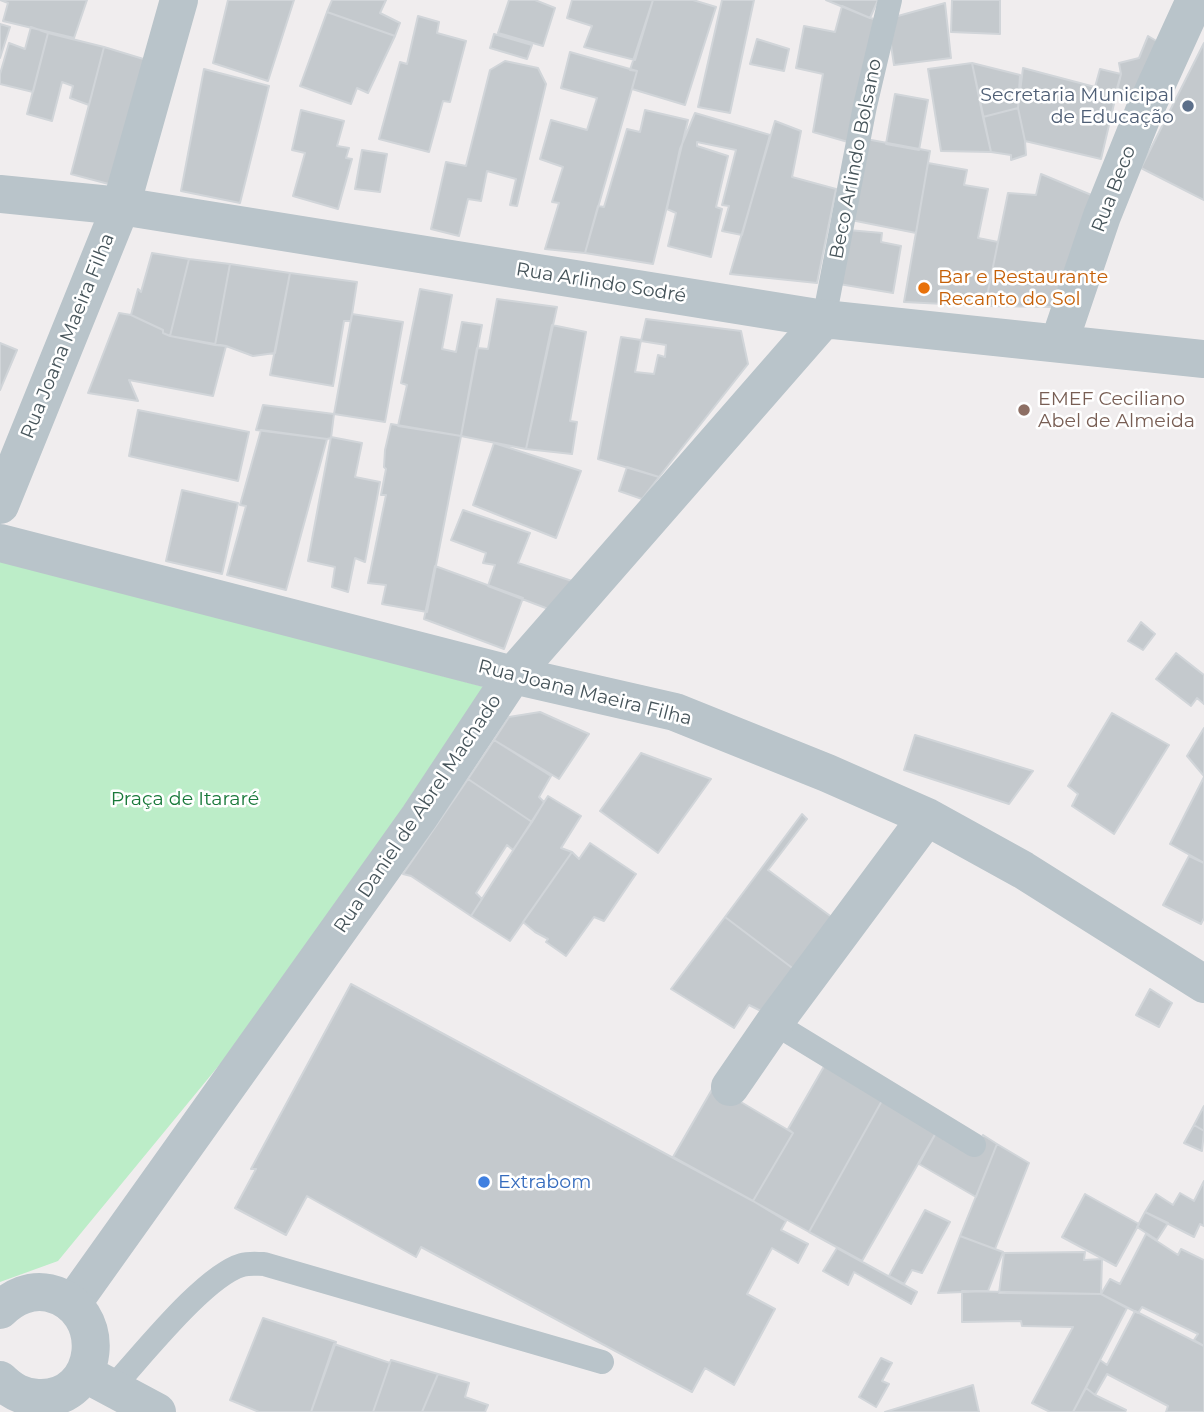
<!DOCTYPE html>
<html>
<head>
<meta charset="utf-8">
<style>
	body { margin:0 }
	canvas { display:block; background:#f0edee }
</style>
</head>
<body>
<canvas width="1204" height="1412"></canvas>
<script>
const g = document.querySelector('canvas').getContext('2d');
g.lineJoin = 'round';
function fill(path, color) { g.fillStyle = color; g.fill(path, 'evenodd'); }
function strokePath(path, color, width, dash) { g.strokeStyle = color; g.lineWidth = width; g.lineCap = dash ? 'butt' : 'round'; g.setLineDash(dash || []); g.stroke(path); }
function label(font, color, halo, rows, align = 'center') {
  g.font = font + ' Montserrat,sans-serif'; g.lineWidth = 5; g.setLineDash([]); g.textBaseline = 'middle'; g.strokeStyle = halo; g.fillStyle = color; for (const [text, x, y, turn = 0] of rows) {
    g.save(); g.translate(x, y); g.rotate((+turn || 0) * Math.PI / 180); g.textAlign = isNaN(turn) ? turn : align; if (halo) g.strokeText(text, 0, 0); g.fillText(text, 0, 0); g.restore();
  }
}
fill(new Path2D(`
	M0,558L488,688L267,1007L58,1261L0,1282Z`), '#bcedc8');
const building = new Path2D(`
	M0,0H87L74,38L3,21L8,3Z
	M228,0H294L268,81L213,63Z
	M332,0H386L380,13L400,23L395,36L327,12Z
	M509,0H535L555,8L543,46L498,33Z
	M572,0H653L635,60L584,47L592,26L567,18Z
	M653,0H693L716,7L685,105L632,89L637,71L630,70Z
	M722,0H754L730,113L698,107Z
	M826,0H878L870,18Z
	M952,0H1000V34L951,32Z
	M945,3L951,58L894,65L887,19Z
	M842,6L870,18L883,21L848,142L813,132L823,74L796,68L804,26L835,32Z
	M327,12L395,36L368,93L357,88L351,104L300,86Z
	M418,16L439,22L437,33L466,41L450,102L443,101L429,152L379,139L400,62L407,64Z
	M0,24L10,27L0,58Z
	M31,27L48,33L33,92L0,84V74L9,43L25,49Z
	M48,33L104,47L89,105L70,98L73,86L62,82L52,121L27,114Z
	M494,34L532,45L527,59L490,48Z
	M1148,36L1170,49L1143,98L1116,92L1121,74L1119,63L1139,58Z
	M757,39L789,49L784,71L750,64Z
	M1204,43V200L1141,168Z
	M104,47L150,61L120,187L71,174Z
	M570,52L637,71L585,253L545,249L559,203L552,202L563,167L540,159L551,120L587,130L597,98L561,88Z
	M505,61L538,68L546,84L517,206L510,205L516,179L487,171L481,201L468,199L459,236L431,229L446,162L466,166L490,70Z
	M972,63L1020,75L1018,108L983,117Z
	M972,63L991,152L941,151L928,69Z
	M1023,68L1095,87L1100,69L1121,74L1101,159L1025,141L1018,108Z
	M204,69L269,86L240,203L181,191Z
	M895,94L928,100L919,150L886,144Z
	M1018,108L1025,141L1026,155L1011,160V155L991,152L983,117Z
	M301,110L344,121L337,146L349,148L346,158L352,159L338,209L293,196L305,153L292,150Z
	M645,110L688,120L653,264L585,253L598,206L604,207L627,129L640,132Z
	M695,113L770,135L742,235L722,231L729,206L722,205L736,150L697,142V146L728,156L716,207L722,209L711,257L668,246L676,213L667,209L680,149Z
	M775,121L801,131L792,177L836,189L817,283L730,274Z
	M866,139L930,151L916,233L851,220Z
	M362,150L387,154L380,192L355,189Z
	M928,163L967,170L964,185L988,189L978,238L998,242L985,306L904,302Z
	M1041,174L1101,199L1056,307L985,306L1008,193L1036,195Z
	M848,230L882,233L881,242L901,246L893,293L839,284Z
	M152,253L189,259L170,336L163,333V330L131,315L138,289L141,292Z
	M189,259L230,264L215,345L170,336Z
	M230,264L290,273L275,353L253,356L226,346L215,345Z
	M290,273L357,282L351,321H344L333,386L270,375Z
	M420,289L452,295L442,349L456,352L462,322L482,325L461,436L398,426L407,385L401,383Z
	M497,299L557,307L526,449L461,436L477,348L488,349Z
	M119,313L131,315L163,330V333L170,336L226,346L213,396L129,380L138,401L88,393Z
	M352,314L403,322L385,422L334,414Z
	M646,319L741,331L748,364L659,477L598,459L621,337L641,340L635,372L654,374L658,355L665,357L666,345L641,341Z
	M552,325L586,332L570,421L577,422L572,454L526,449Z
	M0,343L17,350L0,390Z
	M263,405L334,414L331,438L327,439L256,430Z
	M138,410L249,432L238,481L129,456Z
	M391,424L461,436L427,612L382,604L386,585L368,583L386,495H381L386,469L384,467L385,450Z
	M261,430L327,439L286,590L227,575L246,506L240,505Z
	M331,437L362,443L355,477L380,482L365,562L355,558L348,592L332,587L335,567L308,561Z
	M494,443L581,471L556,538L473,505Z
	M627,467L659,477L642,499L619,491Z
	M182,490L238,503L222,574L166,561Z
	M463,510L530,533L518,563L575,582L551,610L488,586L495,565L483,563L486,553L451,540Z
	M435,566L523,598L504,649L424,619Z
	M1141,622L1155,634L1143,650L1128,641Z
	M1176,653L1204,675V704L1197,698L1191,706L1156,679Z
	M540,712L589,734L559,779L494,740L509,717Z
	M1112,713L1169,745L1114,834L1072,806L1078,794L1068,786Z
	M1204,728V776L1187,756Z
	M915,735L1033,771L1009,804L904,770Z
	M494,740L551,776L539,797L544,802L532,822L468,779Z
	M641,753L711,779L658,853L600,811Z
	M1204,777V863L1170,844Z
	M468,779L532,822L513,850L507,845L476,893L482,899L471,916L411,876L403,874Z
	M548,796L581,816L561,848L572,852L510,941L471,916Z
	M802,814L807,819L768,870L833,918L795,970L725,917Z
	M590,843L636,874L604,921L594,917L566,956L546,942L548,939L535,932L523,922L572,852L579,859Z
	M1189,856L1204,863V918L1201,924L1163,905Z
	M725,917L795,970L763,1012L749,1005L734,1028L671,989Z
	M351,984L753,1201L786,1221L781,1230L808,1244L798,1263L772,1248L747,1294L775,1309L734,1385L705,1368L692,1392L421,1247L416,1257L307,1196L286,1235L235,1208L256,1169H251Z
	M1150,989L1172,1003L1159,1027L1136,1015Z
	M826,1063L884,1097L809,1232L753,1201L793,1133L788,1129Z
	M714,1086L793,1133L753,1201L673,1157Z
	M884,1097L937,1131L862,1261L809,1232Z
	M1204,1106V1131L1194,1125Z
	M1194,1125L1204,1131L1202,1151L1184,1143Z
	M937,1131L975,1150L983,1135L997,1144L976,1197L919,1164Z
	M997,1144L1029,1163L995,1249L960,1236Z
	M1204,1181V1226L1200,1224L1194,1237L1145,1212L1156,1194L1173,1205L1180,1193L1194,1201Z
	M1085,1194L1139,1224L1116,1266L1062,1237Z
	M925,1210L950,1222L922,1273L912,1270L904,1284L889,1276Z
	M1145,1212L1168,1223L1157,1240L1137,1227Z
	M1146,1234L1178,1255L1181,1249L1204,1260V1346L1194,1340L1198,1334L1142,1307L1138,1313L1101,1294L1110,1279L1120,1284Z
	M960,1236L1003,1252L988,1291L938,1293Z
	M837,1248L917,1292L911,1304L854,1272L848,1285L823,1271Z
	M1085,1252L1084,1260L1102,1259L1101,1294L999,1293L1004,1253Z
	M962,1291L1101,1294L1127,1308L1073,1412H1050L1032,1403L1073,1327L1022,1326L1021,1321L962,1322Z
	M1135,1311L1204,1346V1412H1166L1168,1406L1107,1374L1095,1395L1086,1388L1100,1360L1107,1365Z
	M263,1318L336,1342L311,1412H259L230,1400Z
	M334,1344L390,1363L373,1412H311Z
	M881,1358L892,1363L882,1381L889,1384L876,1407L859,1397Z
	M391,1360L438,1374L422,1412H373Z
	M438,1374L469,1383L465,1397L488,1405L485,1412H422Z
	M973,1385L979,1412H885Z
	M1086,1388L1095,1395L1126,1410L1125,1412H1073Z`);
fill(building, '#c4c9cd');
strokePath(building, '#d1d5d9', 2);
strokePath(new Path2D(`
	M824,319L865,106L890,0
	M774,1023L974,1145
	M112,1388C141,1357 204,1276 242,1265C249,1263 257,1264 264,1264L602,1362`), '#b9c4ca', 24);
strokePath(new Path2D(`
	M0,194L121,206L824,319L1204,359
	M1059,343L1102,216L1143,114L1195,0
	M0,505L121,206L179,0
	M0,543L513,675L675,712L827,773L927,817L1023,870L1204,984
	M730,1087L774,1023L927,817
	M72,1304L419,817L513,675L824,319`), '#b9c4ca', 38);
strokePath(new Path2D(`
	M0,1310C13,1297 31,1289 49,1293C111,1308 101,1401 38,1398C22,1397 11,1391 0,1380
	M84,1373L157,1412`), '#b9c4ca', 38);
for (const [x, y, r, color] of [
	[1188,106,7,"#5c6f8a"],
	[924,288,7,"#e8710a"],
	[1024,410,7,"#8d6e63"],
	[484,1182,7,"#3f7fe0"]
]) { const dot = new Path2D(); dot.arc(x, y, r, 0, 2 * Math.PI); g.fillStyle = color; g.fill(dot); strokePath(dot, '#fff', 2.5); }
label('19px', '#4e5e75', '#fff', [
	["Secretaria Municipal",1174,95],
	["de Educação",1174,117]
], 'right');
label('19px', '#46545a', '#fff', [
	["Beco Arlindo Bolsano",856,159,-79],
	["Rua Beco",1114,189,-69],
	["Rua Arlindo Sodré",601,283,9],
	["Rua Joana Maeira Filha",68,336,-68],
	["Rua Joana Maeira Filha",585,693,14],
	["Rua Daniel de Abrel Machado",418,814,-56]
]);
label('19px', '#c56008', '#fff', [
	["Bar e Restaurante",938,277],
	["Recanto do Sol",938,299]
], 'left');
label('19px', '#785e54', '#fff', [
	["EMEF Ceciliano",1038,399],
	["Abel de Almeida",1038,421]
], 'left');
label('19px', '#19793a', '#fff', [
	["Praça de Itararé",185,799]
]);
label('19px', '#366cbe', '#fff', [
	["Extrabom",498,1182]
], 'left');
</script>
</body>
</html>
